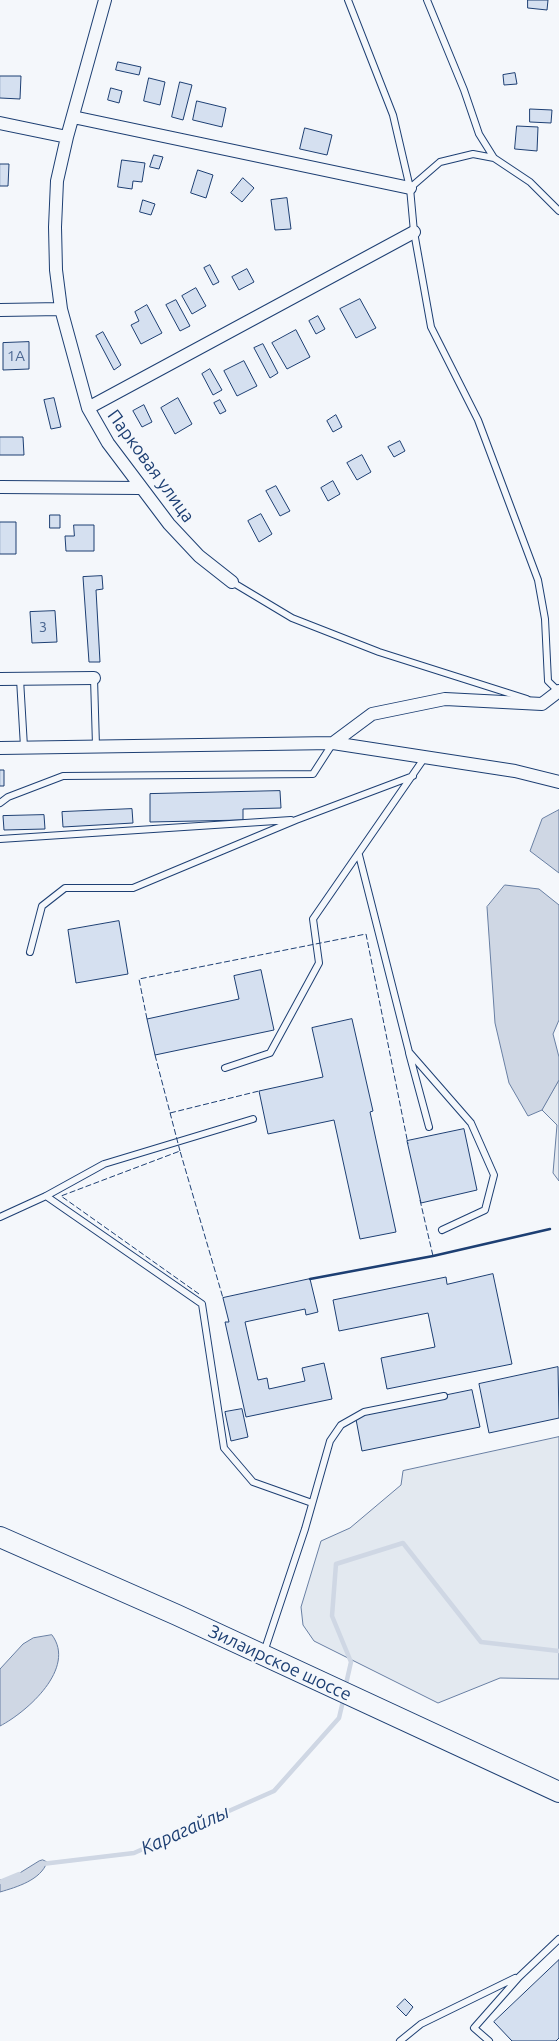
<!DOCTYPE html>
<html>
<head>
<meta charset="utf-8">
<style>
	body { margin:0 }
	canvas { display:block; background:#f4f7fb }
</style>
</head>
<body>
<canvas width="559" height="2041"></canvas>
<script>
const g = document.querySelector('canvas').getContext('2d');
g.lineJoin = 'round';
function fill(path, color) { g.fillStyle = color; g.fill(path, 'evenodd'); }
function strokePath(path, color, width, dash) { g.strokeStyle = color; g.lineWidth = width; g.lineCap = dash ? 'butt' : 'round'; g.setLineDash(dash || []); g.stroke(path); }
function label(font, color, halo, rows, align = 'center') {
  g.font = font + ' Ubuntu,sans-serif'; g.lineWidth = 4; g.setLineDash([]); g.textBaseline = 'middle'; g.strokeStyle = halo; g.fillStyle = color; for (const [text, x, y, turn = 0] of rows) {
    g.save(); g.translate(x, y); g.rotate((+turn || 0) * Math.PI / 180); g.textAlign = isNaN(turn) ? turn : align; if (halo) g.strokeText(text, 0, 0); g.fillText(text, 0, 0); g.restore();
  }
}
const green = new Path2D(`
	M559,1080V1181L553,1173L557,1125L542,1110Z
	M559,1437V1679L500,1678L438,1703L314,1641L303,1625L301,1607L321,1541L350,1528L401,1485L403,1471Z`);
fill(green, '#e3e9f0');
strokePath(green, '#687fa3', 1);
const water = new Path2D(`
	M559,810V873L530,851L542,819Z
	M505,885L539,889L559,905V1020L553,1034L559,1057V1080L542,1110L528,1116L509,1083L495,1023L487,907Z
	M52,1635C77,1668 27,1712 0,1726V1669L23,1644L33,1638Z
	M43,1860L47,1862C41,1880 17,1887 0,1892V1880L10,1879L39,1861Z`);
fill(water, '#cfd7e4');
strokePath(water, '#687fa3', 1);
strokePath(new Path2D(`
	M346,1684L351,1662L332,1616L336,1564L403,1543L481,1642L559,1651
	M42,1864L134,1853L274,1791L339,1718L343,1701
	M0,1882L19,1874`), '#cfd7e4', 4.5);
const building = new Path2D(`
	M528,0H548L547,10L528,8Z
	M118,62L141,67L139,75L116,70Z
	M515,73L517,84L504,85L503,75Z
	M0,76H21L20,99L0,98Z
	M149,78L165,82L160,105L144,101Z
	M180,82L192,85L183,120L172,117Z
	M111,88L122,91L119,103L108,100Z
	M197,101L226,108L222,127L193,120Z
	M530,109L552,110L551,123L530,122Z
	M517,126L538,127L537,151L515,149Z
	M305,128L332,135L327,155L300,149Z
	M154,155L163,157L159,169L150,167Z
	M122,160L145,163L142,182L133,181L132,189L118,187Z
	M0,164H9L8,186H0Z
	M198,170L213,175L206,198L191,193Z
	M243,178L254,188L242,202L231,193Z
	M287,198L291,229L275,230L271,200Z
	M143,200L155,204L151,215L140,212Z
	M210,265L219,282L213,285L204,268Z
	M247,269L254,282L239,290L232,277Z
	M196,288L206,306L192,314L182,296Z
	M360,299L376,328L356,338L340,309Z
	M176,300L190,326L180,331L166,305Z
	M147,305L162,333L141,344L131,325L139,321L135,312Z
	M318,316L325,329L316,334L309,321Z
	M296,330L310,357L287,369L272,343Z
	M103,332L121,365L114,370L96,336Z
	M29,342V369L3,370V343Z
	M263,344L278,373L270,378L254,348Z
	M244,361L257,386L237,396L224,371Z
	M210,369L222,390L213,395L202,374Z
	M54,398L61,427L51,429L44,400Z
	M178,398L192,424L175,434L161,408Z
	M220,400L226,411L220,414L214,403Z
	M144,405L152,422L142,427L133,411Z
	M336,415L342,427L333,432L327,421Z
	M0,437H23L24,455H0Z
	M400,441L405,451L394,457L388,447Z
	M362,455L371,472L357,480L347,463Z
	M333,481L340,494L328,501L321,488Z
	M276,486L290,511L280,516L266,491Z
	M261,514L272,534L259,542L248,521Z
	M50,515H60V528H50Z
	M0,522H16V554H0Z
	M74,525H94V551H66L65,536H74Z
	M102,576L103,589L96,590L100,662H89L83,577Z
	M55,611L57,642L32,643L30,612Z
	M0,770H4V786H0Z
	M280,791L281,808L243,809V820L150,822V794Z
	M132,809L133,823L63,827L62,812Z
	M44,815L45,829L4,830L3,816Z
	M119,921L128,974L76,983L68,930Z
	M261,970L274,1030L155,1055L147,1019L239,999L234,976Z
	M352,1019L373,1111L370,1112L396,1232L360,1239L334,1120L268,1134L259,1091L323,1077L312,1028Z
	M464,1129L477,1190L421,1203L407,1141Z
	M493,1274L512,1364L387,1389L381,1358L435,1347L428,1313L339,1331L333,1300L446,1277L447,1284Z
	M310,1279L318,1312L306,1315L305,1309L245,1322L258,1380L267,1378L269,1389L305,1381L302,1368L324,1363L332,1399L246,1417L225,1322H229L223,1298Z
	M558,1367L559,1418L489,1433L479,1384Z
	M472,1390L480,1427L362,1451L355,1414Z
	M242,1409L248,1437L231,1441L225,1412Z
	M559,1960V2038L556,2041H512L494,2022Z
	M405,1999L413,2007L406,2016L397,2007Z`);
fill(building, '#d5e0f0');
strokePath(building, '#1d3f73', 1);
const lane = new Path2D(`
	M348,0L393,115L410,188L414,232L431,327L478,420L538,580L545,619L548,681L559,692
	M427,0L464,90L479,134L494,158
	M410,188L440,162L473,154L494,158L530,182L559,211
	M232,582L292,618L379,652L527,699
	M94,678L96,746
	M20,679L24,747
	M0,803L8,797L63,776L313,774L333,743
	M0,839L291,820
	M359,855L409,1052L471,1123L494,1175L485,1210L442,1230
	M30,952L42,906L65,888H133L296,820L413,776
	M409,1053L429,1127
	M225,1068L270,1053L319,963L313,919L425,757
	M46,1196L202,1304L224,1448L253,1482L312,1503
	M0,1217L46,1196L104,1164L253,1119
	M264,1652L305,1529L330,1441L341,1425L364,1412L444,1396
	M400,2041L421,2024L515,1978
	M489,2041L474,2028L519,1977L559,1939`);
const street = new Path2D(`
	M105,0L67,137L57,181L55,227L56,270L61,309L88,408L108,443L169,524L199,556L232,582
	M73,117L410,188
	M0,123L67,137
	M0,310L61,309
	M88,408L414,232
	M0,487L140,488
	M0,679L94,678
	M333,743L372,714L445,699L542,704L559,691
	M0,748L333,743L515,771L559,782`);
const primary = new Path2D(`
	M0,1537L177,1615L559,1792`);
strokePath(lane, '#1d3f73', 8);
strokePath(street, '#1d3f73', 14);
strokePath(primary, '#1d3f73', 22);
strokePath(lane, '#f4f7fb', 6);
strokePath(street, '#f4f7fb', 12);
strokePath(primary, '#f4f7fb', 20);
strokePath(new Path2D(`
	M147,1019L139,979L366,934L408,1144
	M155,1055L180,1151
	M170,1113L259,1091
	M420,1200L433,1256
	M199,1294L61,1196L180,1151L223,1298`), '#1d3f73', 1, [6, 2.5]);
strokePath(new Path2D(`
	M310,1279L433,1256L550,1229`), '#1d3f73', 2.5);
label('15px', '#4b6792', null, [
	["1А",16,356],
	["3",43,627]
]);
label('18px', '#1d3f73', '#f4f7fb', [
	["Парковая улица",151,466,54],
	["Зилаирское шоссе",280,1663,25]
]);
label('italic 19px', '#1d3f73', '#f4f7fb', [
	["Карагайлы",185,1830,-24]
]);
</script>
</body>
</html>
